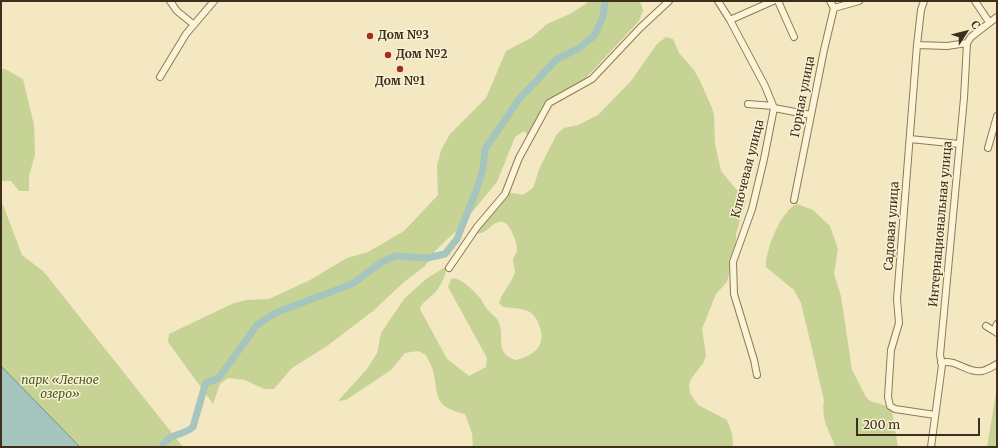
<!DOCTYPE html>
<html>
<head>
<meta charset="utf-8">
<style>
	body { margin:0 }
	#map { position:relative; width:998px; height:448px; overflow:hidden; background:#f3e8c2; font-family:Merriweather,serif }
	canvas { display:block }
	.frame { position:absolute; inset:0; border:2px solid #3e2f1d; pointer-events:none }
	.north { position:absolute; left:946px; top:12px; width:40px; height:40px; -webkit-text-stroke:3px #f9f1d3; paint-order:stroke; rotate:54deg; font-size:11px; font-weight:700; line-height:16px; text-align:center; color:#3e2f1d }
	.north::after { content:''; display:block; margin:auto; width:14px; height:18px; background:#3e2f1d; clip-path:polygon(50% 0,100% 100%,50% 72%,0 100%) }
	.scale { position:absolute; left:856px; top:418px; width:124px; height:18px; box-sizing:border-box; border:2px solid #3e2f1d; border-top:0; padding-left:5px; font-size:12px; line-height:14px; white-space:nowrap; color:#3e2f1d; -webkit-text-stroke:3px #f9f1d3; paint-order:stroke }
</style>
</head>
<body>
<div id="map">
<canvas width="998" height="448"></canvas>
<div class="frame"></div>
<div class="north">С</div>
<div class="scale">200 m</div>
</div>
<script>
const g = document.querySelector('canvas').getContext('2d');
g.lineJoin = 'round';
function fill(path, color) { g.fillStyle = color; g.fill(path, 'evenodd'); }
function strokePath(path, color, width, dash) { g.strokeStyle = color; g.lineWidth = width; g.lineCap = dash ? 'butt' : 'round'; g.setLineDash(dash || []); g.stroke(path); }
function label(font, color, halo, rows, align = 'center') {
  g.font = font + ' Merriweather,serif'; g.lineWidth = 3; g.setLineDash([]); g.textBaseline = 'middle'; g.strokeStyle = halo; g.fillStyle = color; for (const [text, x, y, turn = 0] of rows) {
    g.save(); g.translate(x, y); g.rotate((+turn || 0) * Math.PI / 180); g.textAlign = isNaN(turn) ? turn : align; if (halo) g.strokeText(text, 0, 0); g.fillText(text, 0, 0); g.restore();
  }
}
fill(new Path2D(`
	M587,1H640L643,10L639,21L583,81L546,101L528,135L524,131L515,137L497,182L458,229L436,250L425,266L404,282L373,311L327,346L292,368L274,389H264L245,380L228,378L220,384L213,404L168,342L169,334L234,303L246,300L269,299L310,280L347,258L368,252L404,231L438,195L437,166L441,150L450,134L486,98L506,51L531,38L547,24L570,14L587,3Z
	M666,37L673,39L679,53L694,70L701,83L712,108L714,114L715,144L721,171L746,201L736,234V242L729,261V273L727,282L716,294L702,329L706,355L704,362L691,379L689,385L690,393L698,405L727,420L732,433L733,447H473L472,433L465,414C432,406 439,396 433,370C431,365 428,360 426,355L418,351L405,353L391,370L346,400L338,401L367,369L377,353L381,333L404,299L426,279L447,266C445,280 438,291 428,299C424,303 421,304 420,309L447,359L469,376L486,367L487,358L448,287L451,279C459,275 475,292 481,299C483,302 484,306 487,309C490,313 496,316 498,321C506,335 493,354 516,360C535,355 547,345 539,325C537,319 534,314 528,311C521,308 511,308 503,307L499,303C502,292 512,283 515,272C515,268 513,264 513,259C514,256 516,254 517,251C518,244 510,223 503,222C491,220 488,236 476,233C486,219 501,208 507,192L523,195L533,188L540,167L557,134L564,128L578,125L598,115L631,81L657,44Z
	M1,69H5L23,79L34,125L35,155L29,176V191H19L11,181H1Z
	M797,204L813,210L830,226L838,249L834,274L841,296L852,370L866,397L870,401L886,406L892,412L898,447H835C829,428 821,422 824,400L801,303L794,290L766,267C765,251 781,210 797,204Z
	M1,205H3L22,255L44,272L183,447H1Z
	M997,392V447H987L996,393Z`), '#c6d395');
const water = new Path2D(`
	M1,366L80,447H1Z`);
fill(water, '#a5c5be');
strokePath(water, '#6a958e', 1);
strokePath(new Path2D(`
	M162,447C168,433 183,436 193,427L205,385L207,382L215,380L220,376L257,325L275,313L352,284L382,262L395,256L427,258L445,254L457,239L476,191L483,169L485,149L520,98L557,59L579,48L594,36L603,17L605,1`), '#a5c5be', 7);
const minor = new Path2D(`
	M170,1L177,11L193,24
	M718,1L730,20L765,86L774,108L764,159L752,209L733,262L734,294L754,360L757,375
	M778,1L794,37
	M830,1L834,8
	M924,1L921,10L917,45L897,299L899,323L891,350L888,397L890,406L895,409L935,415
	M975,1L989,22
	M834,8L859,1
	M730,20L773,1
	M917,45L947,46L967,43
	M160,77L186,34L214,1
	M748,104L773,106
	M774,108L811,115
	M910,139L959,144
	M988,148L997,116
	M794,200L824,50L834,8
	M449,268L477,227L505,194L519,158L549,103L592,79L640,28L669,1
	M997,324L994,331L997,333
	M986,326L994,331
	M941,363C955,358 968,374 982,371C987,370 992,367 997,364
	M931,447L942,365L940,355L964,98L967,43L971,37L997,17`);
strokePath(minor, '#8f7957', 8);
strokePath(minor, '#fcf4d7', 6);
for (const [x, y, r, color] of [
	[370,36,4,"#a52a20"],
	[388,55,4,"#a52a20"],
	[400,69,4,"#a52a20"]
]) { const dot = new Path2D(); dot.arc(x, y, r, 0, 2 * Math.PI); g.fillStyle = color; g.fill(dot); strokePath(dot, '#f9f1d3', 1.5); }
label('bold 12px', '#3e2f1d', '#f9f1d3', [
	["Дом №3",378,36],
	["Дом №2",396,55],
	["Дом №1",400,82,"center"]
], 'left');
label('12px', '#3e2f1d', '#f9f1d3', [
	["Горная улица",803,97,-79],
	["Ключевая улица",748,169,-76],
	["Интернациональная улица",941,224,-85],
	["Садовая улица",892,226,-86]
]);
label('italic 12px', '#495c21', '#f9f1d3', [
	["парк «Лесное",60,381],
	["озеро»",60,395]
]);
</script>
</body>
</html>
